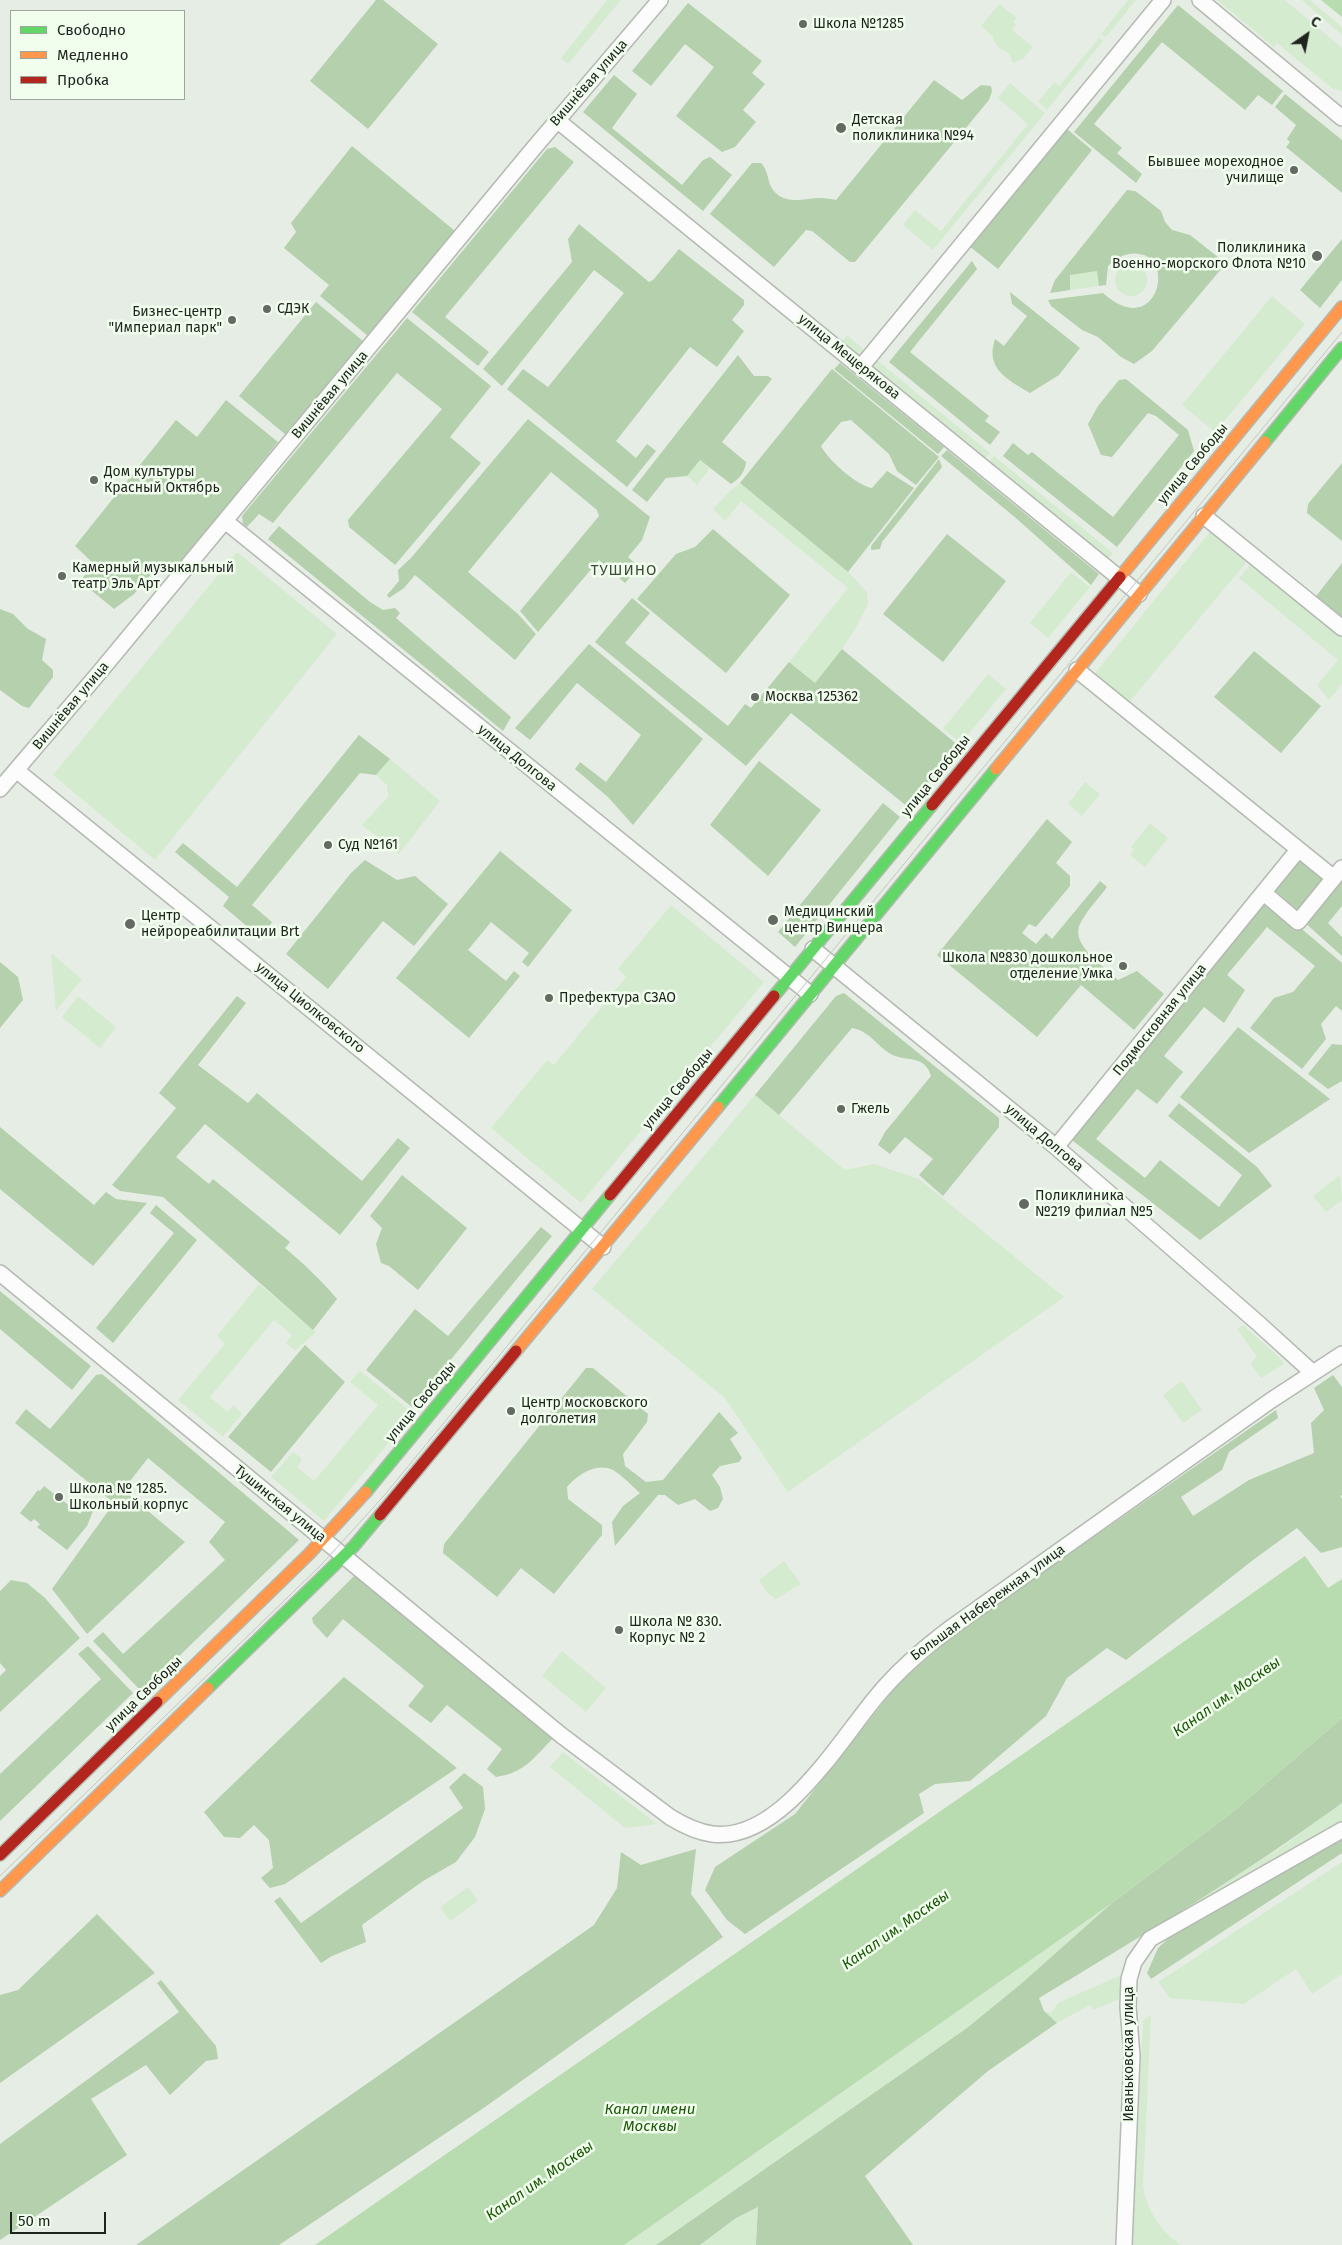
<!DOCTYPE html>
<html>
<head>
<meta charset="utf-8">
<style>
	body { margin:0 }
	#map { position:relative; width:1342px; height:2245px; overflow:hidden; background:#e6ede4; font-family:"Fira Sans",sans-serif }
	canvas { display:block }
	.legend { position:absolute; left:10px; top:10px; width:175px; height:90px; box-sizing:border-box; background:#f1feee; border:1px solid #9da69a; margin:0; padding:6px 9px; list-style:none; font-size:15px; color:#1e231d }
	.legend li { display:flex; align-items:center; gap:10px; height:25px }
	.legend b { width:25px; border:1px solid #9da69a }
	.north { position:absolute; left:1282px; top:10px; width:50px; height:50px; -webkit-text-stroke:4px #f1feee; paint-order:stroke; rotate:33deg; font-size:14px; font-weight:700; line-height:20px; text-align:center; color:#1e231d }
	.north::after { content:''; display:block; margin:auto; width:18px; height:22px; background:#1e231d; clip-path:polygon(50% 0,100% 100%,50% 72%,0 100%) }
	.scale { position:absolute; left:10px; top:2212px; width:96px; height:22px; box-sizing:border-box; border:2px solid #1e231d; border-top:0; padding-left:6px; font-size:15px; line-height:18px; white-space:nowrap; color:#1e231d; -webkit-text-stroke:4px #f1feee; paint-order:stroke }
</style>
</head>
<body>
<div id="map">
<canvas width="1342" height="2245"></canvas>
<ul class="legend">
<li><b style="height:6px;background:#63d668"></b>Свободно</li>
<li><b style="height:6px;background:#ff974d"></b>Медленно</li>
<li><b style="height:6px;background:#b3261e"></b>Пробка</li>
</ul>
<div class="north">С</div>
<div class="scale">50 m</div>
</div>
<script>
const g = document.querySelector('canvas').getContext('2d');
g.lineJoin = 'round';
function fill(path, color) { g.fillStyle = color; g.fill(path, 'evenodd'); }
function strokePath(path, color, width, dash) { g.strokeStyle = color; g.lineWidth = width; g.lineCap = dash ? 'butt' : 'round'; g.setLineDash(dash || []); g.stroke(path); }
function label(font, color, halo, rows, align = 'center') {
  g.font = font + ' "Fira Sans",sans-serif'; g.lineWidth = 5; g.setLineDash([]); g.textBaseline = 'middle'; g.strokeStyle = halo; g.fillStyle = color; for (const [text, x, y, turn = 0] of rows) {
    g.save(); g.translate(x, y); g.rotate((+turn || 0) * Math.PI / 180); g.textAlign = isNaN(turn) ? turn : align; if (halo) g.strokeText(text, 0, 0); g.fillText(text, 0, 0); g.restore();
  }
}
fill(new Path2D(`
	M607,0H621L568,64L561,58Z
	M1128,0H1136L1106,37L1101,34Z
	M1217,0H1285L1342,48V91L1333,89L1277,43L1274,47Z
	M1302,0H1310L1342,27V35Z
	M999,4L1017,18L1013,22L1016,25L1012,30L1033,47L1024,58L1013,63L1009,53C1001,50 994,45 993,37L981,26Z
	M1099,38L1103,41L1047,110L1038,102L1054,82L1059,86Z
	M1010,83L1045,113L933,250L903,225L915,210L941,231L1028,124L998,98Z
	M1115 280a16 16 0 1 1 32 0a16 16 0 1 1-32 0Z
	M1097,270L1099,286L1070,290V275Z
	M1272,296L1305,324L1215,432L1182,405Z
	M847,335L869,354L861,365L839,346Z
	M872,356L990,453L982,463L863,367Z
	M994,456L1113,553L1105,563L985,466Z
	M700,460L710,468L697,485L687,476Z
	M740,483L848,572L867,592L868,604L855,629L842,649L815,683L789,662L848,588L741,501L725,521L713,509L731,490Z
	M1213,528L1250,558L1126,706L1091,678Z
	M237,552L337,634L155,860L53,775Z
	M1254,560L1342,632V684L1329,700L1317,685L1338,660L1239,578Z
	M1071,572L1090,587L1048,638L1030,623Z
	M988,674L1006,689L961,743L943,729Z
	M390,759L440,801L399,854L362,825L388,797L387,785L376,775Z
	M1085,782L1100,794L1082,816L1068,804Z
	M1150,823L1168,838L1145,867L1130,855L1134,850L1131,847Z
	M671,905L764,982L581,1203L491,1128L547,1060L554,1065L626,977L618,969Z
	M51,953L82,979L56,1011Z
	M78,996L116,1027L100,1048L62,1017Z
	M755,1095L845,1170L874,1164L919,1179L1064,1297L788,1492L725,1398L592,1289Z
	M1340,1175L1342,1200L1326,1212L1313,1196Z
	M259,1284L316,1332L295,1351L286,1343L292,1335L274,1320L210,1397L228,1412L234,1405L242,1414L223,1437L178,1400L225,1344L217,1336Z
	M1243,1325L1279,1357L1284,1364L1261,1378L1250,1363L1257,1357L1237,1329Z
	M360,1371L413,1413L324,1521L271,1477L293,1452L302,1459L297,1467L314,1481L378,1405L350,1382Z
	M1182,1381L1202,1410L1183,1423L1163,1395Z
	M784,1561L801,1584L776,1599L768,1594L759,1580Z
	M562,1651L606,1688L586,1712L542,1676Z
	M563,1752L657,1824L625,1828L550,1767Z
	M1342,1803V1823L1137,1939L1286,1844Z
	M1342,1862V1974L1312,1994L1296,1969L1244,2004L1170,1998L1158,1982Z
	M468,1887L478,1901L450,1921L440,1907Z
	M1112,1903L1022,1983L967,2028L656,2245H624Z
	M1125,1973L1119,1999L1094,2010L1090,2005L1057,2023L1044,2011L1051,2013L1058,2003Z
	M1151,2015L1143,2186C1147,2210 1160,2231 1181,2245H1132L1143,2021Z
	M758,2207L756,2245H700L736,2218Z`), '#d5ebd0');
fill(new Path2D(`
	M376,0H383L438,44L368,129L310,81Z
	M688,3L762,61L752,73L765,84L743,110L756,122L735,147L722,152L676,116L714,67L685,44L651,86L632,71Z
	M1178,5L1283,91L1272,105L1258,95L1245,110L1162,42L1094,124L1122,148L1117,153L1142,174L1136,183L1074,132Z
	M614,75L637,94L612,128L682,185L703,160L710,157L732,175L703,211L583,112Z
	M934,80L962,100L981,85L991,86L992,91L989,100L855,262H850L812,231L806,230L774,267L710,214L752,163H761C769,171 767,182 773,190C786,206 804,198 821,198C826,198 831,199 836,200Z
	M1285,94L1342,140V193L1286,147L1290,142L1287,139L1296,125L1275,107Z
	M1061,124L1092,150L998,269L964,242Z
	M352,146L455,231L368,336L320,296L329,285L284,248L296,232L291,223Z
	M555,147L574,162L445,317L489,352L478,366L412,312L547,149Z
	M1127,190L1135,191L1142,196L1161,211L1165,222L1172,230L1190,235L1223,261L1222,268L1152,351L1134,364L1121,357L1098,337L1082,330L1051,306L1048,300L1103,293C1156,341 1177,258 1139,254C1126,252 1117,258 1108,266L1106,285L1099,286L1097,271L1070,275V290L1050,293L1055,280Z
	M579,224L649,282L653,280L679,249L744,300V305L732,320L744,331L717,367L690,347L616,441L636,458L647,444L656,451L627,487L507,389L523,369L548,387L624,293L594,270L502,386L483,369L572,262L568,239Z
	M1342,239V280L1320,308L1300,290Z
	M972,261L977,269L910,352L989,416L985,421L1000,432L990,445L889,362Z
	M1010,292L1080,348L1059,375L1030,393C1007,379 985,369 995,339L1004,346L1027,316L1012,304Z
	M316,302L363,341L286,435L239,396Z
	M407,318L491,386L450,437L481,463L395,565L349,527L348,520L442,409L397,373L273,523L259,514L247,527L243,524L242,516Z
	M738,355L754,376H768L772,379L722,442L746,462C745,472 740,478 731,484L700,460L687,476L666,478L647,502L632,490Z
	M840,363L944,447L938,454L834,369Z
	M832,369L939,457L916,485L897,471L889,454L851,420L841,422L821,446C829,461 856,485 872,488L887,471L914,488L848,572L740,483Z
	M1126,379L1188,430L1194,451L1117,547L1003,456L1013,443L1028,455L1032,452L1113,517L1179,435L1156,416L1148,413L1112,457L1101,455L1088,424L1098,406L1119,380Z
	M226,400L278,442L181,562L158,566L134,594L114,609L80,581L94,564L75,546L176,420L197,437Z
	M528,419L650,517L642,540L628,557L639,567L625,583L599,560L538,632L520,611L599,516L597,510L551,472L468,572L518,614L536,634L515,660L415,575L404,588L389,598L387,595L399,581L398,570L411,558Z
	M947,450L1099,574L1091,585L1017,519L941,456Z
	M939,459L942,467L882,542L880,549L871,550V546Z
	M1342,463V541L1307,513L1308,504Z
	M279,526L370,602L383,610L395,608L400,613L396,618L511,717L503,731L268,539Z
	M713,529L790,595L726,673L637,599L676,554L695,547Z
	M947,534L1006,581L943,662L883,614Z
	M1342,563V623L1313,600Z
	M632,598L650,613L625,643L728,726L745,704L751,708L789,662L815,683L842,649L959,746L908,807L791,713L746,766L595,642Z
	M0,609L13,614L28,629L46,639L42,660L53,670V677L29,708L22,706L0,690Z
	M589,644L703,739L633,825L608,797L575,769L580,762L606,782L641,735L577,683L530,740L515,728Z
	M1254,651L1321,706L1281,753L1214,697Z
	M359,735L390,759L376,775L360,773L252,905L272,922L262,939L223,906L229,897L175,852L183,843L237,887Z
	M759,761L821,810L768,876L710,825Z
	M883,803L900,817L795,947L778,932Z
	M1047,819L1072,842L1056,863L1070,876V886L1036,927L1029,924L1022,933L1036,944L1046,933L1052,939L1100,881L1107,887C1099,898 1088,909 1081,922C1068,944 1104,966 1118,980L1137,971L1164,994L1134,1030L1081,985L1037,1037L937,955Z
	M500,851L572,910L528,967L522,962L529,953L491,922L468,950L506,981L514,971L520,976L469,1038L396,978Z
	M1299,854L1329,879L1297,917L1268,892Z
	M365,860L397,880L415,876L448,904L414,946L383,921L328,989L286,954L351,873Z
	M1342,874V906L1328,923L1342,937V956L1303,921Z
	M1264,897L1342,963V1011L1336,1006L1321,1024L1326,1039L1302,1069L1250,1028L1274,998L1293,992L1315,966L1267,927L1227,975L1245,990L1224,1023L1204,1007L1164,1056L1183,1072L1157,1104L1137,1089L1096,1139L1145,1178L1160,1160L1219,1207L1242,1175L1168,1116L1179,1103L1257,1167L1272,1186L1200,1240L1068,1137Z
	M0,962L18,977L23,1000L0,1028Z
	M844,993L999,1118V1127L943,1196L919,1175L933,1159L905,1137L890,1154L878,1145L885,1132L931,1076C925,1056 910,1061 895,1056C878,1049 871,1031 852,1028L779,1115L755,1095L836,996Z
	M237,996L246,1003L198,1065L248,1103L257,1093L362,1181L398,1138L410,1148L340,1235L205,1124L176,1157L209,1184L213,1179L290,1242L285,1248C303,1263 322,1281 337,1299L313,1330L163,1197L120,1191L112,1185L176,1108L159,1093Z
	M1238,1027L1330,1099L1249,1153L1180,1097Z
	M1332,1044L1342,1045V1081L1328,1089L1308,1074Z
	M0,1127L94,1205L106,1192L116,1199L147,1203L93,1266L0,1189Z
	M402,1175L467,1228L418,1290L389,1266L381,1263L376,1244L382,1228L370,1216Z
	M156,1205L197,1240L113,1343L96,1328L174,1233L150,1213Z
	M541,1227L552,1236L412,1407L366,1370L415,1309L448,1336Z
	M0,1291L91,1366L72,1390L0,1329Z
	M305,1345L345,1382L271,1472L228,1437Z
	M586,1368H593L648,1414L647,1422L623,1454L625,1466L646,1482L663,1480L719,1412L738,1433L730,1439L742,1458L739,1462L720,1466L712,1475L720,1487L723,1499L718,1508L710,1511L695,1499L678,1505L665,1495H658L615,1546L612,1522L623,1506L640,1493C632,1486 622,1475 613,1470C596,1462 577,1475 567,1487L568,1499L602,1525V1535L554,1594L521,1568L497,1597L443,1553L444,1544Z
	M102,1374L299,1540L142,1692L93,1641L103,1632L123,1654L225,1560L209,1542L225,1522L148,1458L123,1490L185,1542L87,1634L52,1589L114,1503L15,1423L26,1409L50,1429L96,1375Z
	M1333,1375L1342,1387V1495L1340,1496L1342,1499V1547L1321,1553L1297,1528L1253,1560L1126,1660L1107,1648L1067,1678L1046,1716L970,1781L935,1784L919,1794L924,1813L745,1934L727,1920L705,1890L715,1867L795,1814L898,1684L956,1633L1276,1410L1278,1418L1229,1452L1222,1470L1181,1497L1193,1516L1249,1480L1314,1453L1311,1423L1324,1410L1314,1388Z
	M44,1486L80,1514L91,1500L95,1506L87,1526L67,1550L37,1527L40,1524L34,1519L31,1522L20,1513L38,1490L40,1491Z
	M355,1575L553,1738C534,1758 524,1773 496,1777L487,1769L502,1749L447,1705L431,1723L408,1706L424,1686L343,1619L327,1638L313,1623L312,1618Z
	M11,1580L27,1583L45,1598L80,1638L0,1712V1676L6,1670L0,1663V1591Z
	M88,1646L133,1693L0,1821V1774L101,1679L78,1654Z
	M344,1677L457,1768L285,1884L270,1888L261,1878L273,1868L269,1840L254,1825L240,1838L224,1837L204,1812Z
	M1342,1718V1803C1245,1874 1142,1936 1039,1998L1044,2011L1057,2023L988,2071L865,2176L913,2245H756L758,2207L736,2218L700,2245H656L967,2028L1022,1983L1112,1903L1234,1811Z
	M464,1773L483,1787L485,1809L475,1837L456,1862L423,1881L362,1925L366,1942L332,1956L321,1963L274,1901L280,1897L301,1923L463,1808L449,1787Z
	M1342,1837V1853L1151,1979L1147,1973L1158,1948L1172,1935Z
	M696,1849L691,1894L723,1937L485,2107L279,2245H136L594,1925L617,1888L621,1852L641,1865Z
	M97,1914L155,1973L0,2083V1995L18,1990Z
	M161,1980L216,2046L218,2059L206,2061L170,2095L146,2065L91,2099L127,2155L0,2240V2144L179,2012L157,1983Z`), '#b4d0ad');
fill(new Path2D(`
	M1321,0H1342V17Z
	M1305,1556L1328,1588L1342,1579V1718L1234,1811L1112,1903L624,2245H315L1131,1679Z`), '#b8dbb0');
const street = new Path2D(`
	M1200,0L1342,118
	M558,121L1139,594
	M861,367L1163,0
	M1204,516L1342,628
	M225,521L810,994
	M1077,670L1334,878
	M16,770L603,1247
	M0,789L98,674L533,149L660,0
	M1264,893L1298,922L1342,868
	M813,949L1056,1147L1258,1323L1313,1373
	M1056,1147L1298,850
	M0,1273L561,1735L670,1817C683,1825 697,1832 712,1834C780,1843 839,1741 877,1696C899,1669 924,1648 952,1627L1270,1401L1342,1354
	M1124,2245L1132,2056L1128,2007L1129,1979L1134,1962L1150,1939L1342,1830`);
const fast = new Path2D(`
	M1265,442L1342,348
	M774,996L932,805
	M718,1107L996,769
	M366,1492L610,1195
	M208,1688L354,1546L380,1515`);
const slow = new Path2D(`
	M1120,577L1342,307
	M996,769L1265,442
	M516,1351L718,1107
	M157,1702L309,1554L366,1492
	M0,1891L208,1688`);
const jam = new Path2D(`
	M932,805L1120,577
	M610,1195L774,996
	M380,1515L516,1351
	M0,1855L157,1702`);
strokePath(street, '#b4b9b2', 18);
strokePath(fast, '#b4b9b2', 14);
strokePath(slow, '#b4b9b2', 14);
strokePath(jam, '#b4b9b2', 14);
strokePath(street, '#fbfcfb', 15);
strokePath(fast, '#63d668', 11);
strokePath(slow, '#ff974d', 11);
strokePath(jam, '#b3261e', 11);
strokePath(new Path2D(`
	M0,1876L321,1565L382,1498L1342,332`), '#c4c6c3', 1);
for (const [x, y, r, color] of [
	[803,24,5,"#646a63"],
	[841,128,6,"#646a63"],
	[1294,170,5,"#646a63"],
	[1317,256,6,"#646a63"],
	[267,309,5,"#646a63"],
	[232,320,5,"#646a63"],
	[94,480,5,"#646a63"],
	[62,576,5,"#646a63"],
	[755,697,5,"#646a63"],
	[328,845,5,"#646a63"],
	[773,920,6,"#646a63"],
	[130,924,6,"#646a63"],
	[1123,966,5,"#646a63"],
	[549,998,5,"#646a63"],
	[841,1109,5,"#646a63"],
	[1024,1204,6,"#646a63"],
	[511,1411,5,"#646a63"],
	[59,1497,5,"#646a63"],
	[619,1630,5,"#646a63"]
]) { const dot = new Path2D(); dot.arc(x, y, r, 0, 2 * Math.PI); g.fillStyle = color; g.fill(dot); strokePath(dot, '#f1feee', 2); }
label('14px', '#1e231d', '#f1feee', [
	["Школа №1285",813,24],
	["Детская",852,120],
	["поликлиника №94",852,136],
	["Бывшее мореходное",1284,162,"right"],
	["училище",1284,178,"right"],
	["Поликлиника",1306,248,"right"],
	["Военно-морского Флота №10",1306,264,"right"],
	["СДЭК",277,309],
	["Бизнес-центр",222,312,"right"],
	["\"Империал парк\"",222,328,"right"],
	["Дом культуры",104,472],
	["Красный Октябрь",104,488],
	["Камерный музыкальный",72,568],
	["театр Эль Арт",72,584],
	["Москва 125362",765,697],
	["Суд №161",338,845],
	["Медицинский",784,912],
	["центр Винцера",784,928],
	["Центр",141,916],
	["нейрореабилитации Brt",141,932],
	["Школа №830 дошкольное",1113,958,"right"],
	["отделение Умка",1113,974,"right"],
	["Префектура СЗАО",559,998],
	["Гжель",851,1109],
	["Поликлиника",1035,1196],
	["№219 филиал №5",1035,1212],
	["Центр московского",521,1403],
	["долголетия",521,1419],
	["Школа № 1285.",69,1489],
	["Школьный корпус",69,1505],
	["Школа № 830.",629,1622],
	["Корпус № 2",629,1638]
], 'left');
label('14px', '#1e231d', '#f1feee', [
	["Вишнёвая улица",589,83,-49],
	["улица Мещерякова",849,357,39],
	["Вишнёвая улица",330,395,-50],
	["улица Свободы",1193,464,-50],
	["Вишнёвая улица",71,706,-50],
	["улица Долгова",517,758,39],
	["улица Свободы",936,776,-51],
	["улица Циолковского",310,1008,39],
	["Подмосковная улица",1160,1020,-51],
	["улица Свободы",678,1089,-50],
	["улица Долгова",1044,1138,40],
	["улица Свободы",421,1402,-50],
	["Тушинская улица",280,1504,39],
	["Большая Набережная улица",988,1603,-36],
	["улица Свободы",144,1694,-44],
	["Иваньковская улица",1129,2054,-90]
]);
g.letterSpacing = '1px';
label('15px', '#3f493c', '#f1feee', [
	["ТУШИНО",624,571]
]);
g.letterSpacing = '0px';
label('italic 15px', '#1b5706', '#f1feee', [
	["Канал им. Москвы",1227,1697,-35],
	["Канал им. Москвы",896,1930,-35],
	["Канал имени",650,2110],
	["Москвы",650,2127],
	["Канал им. Москвы",540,2181,-35]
]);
</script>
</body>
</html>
